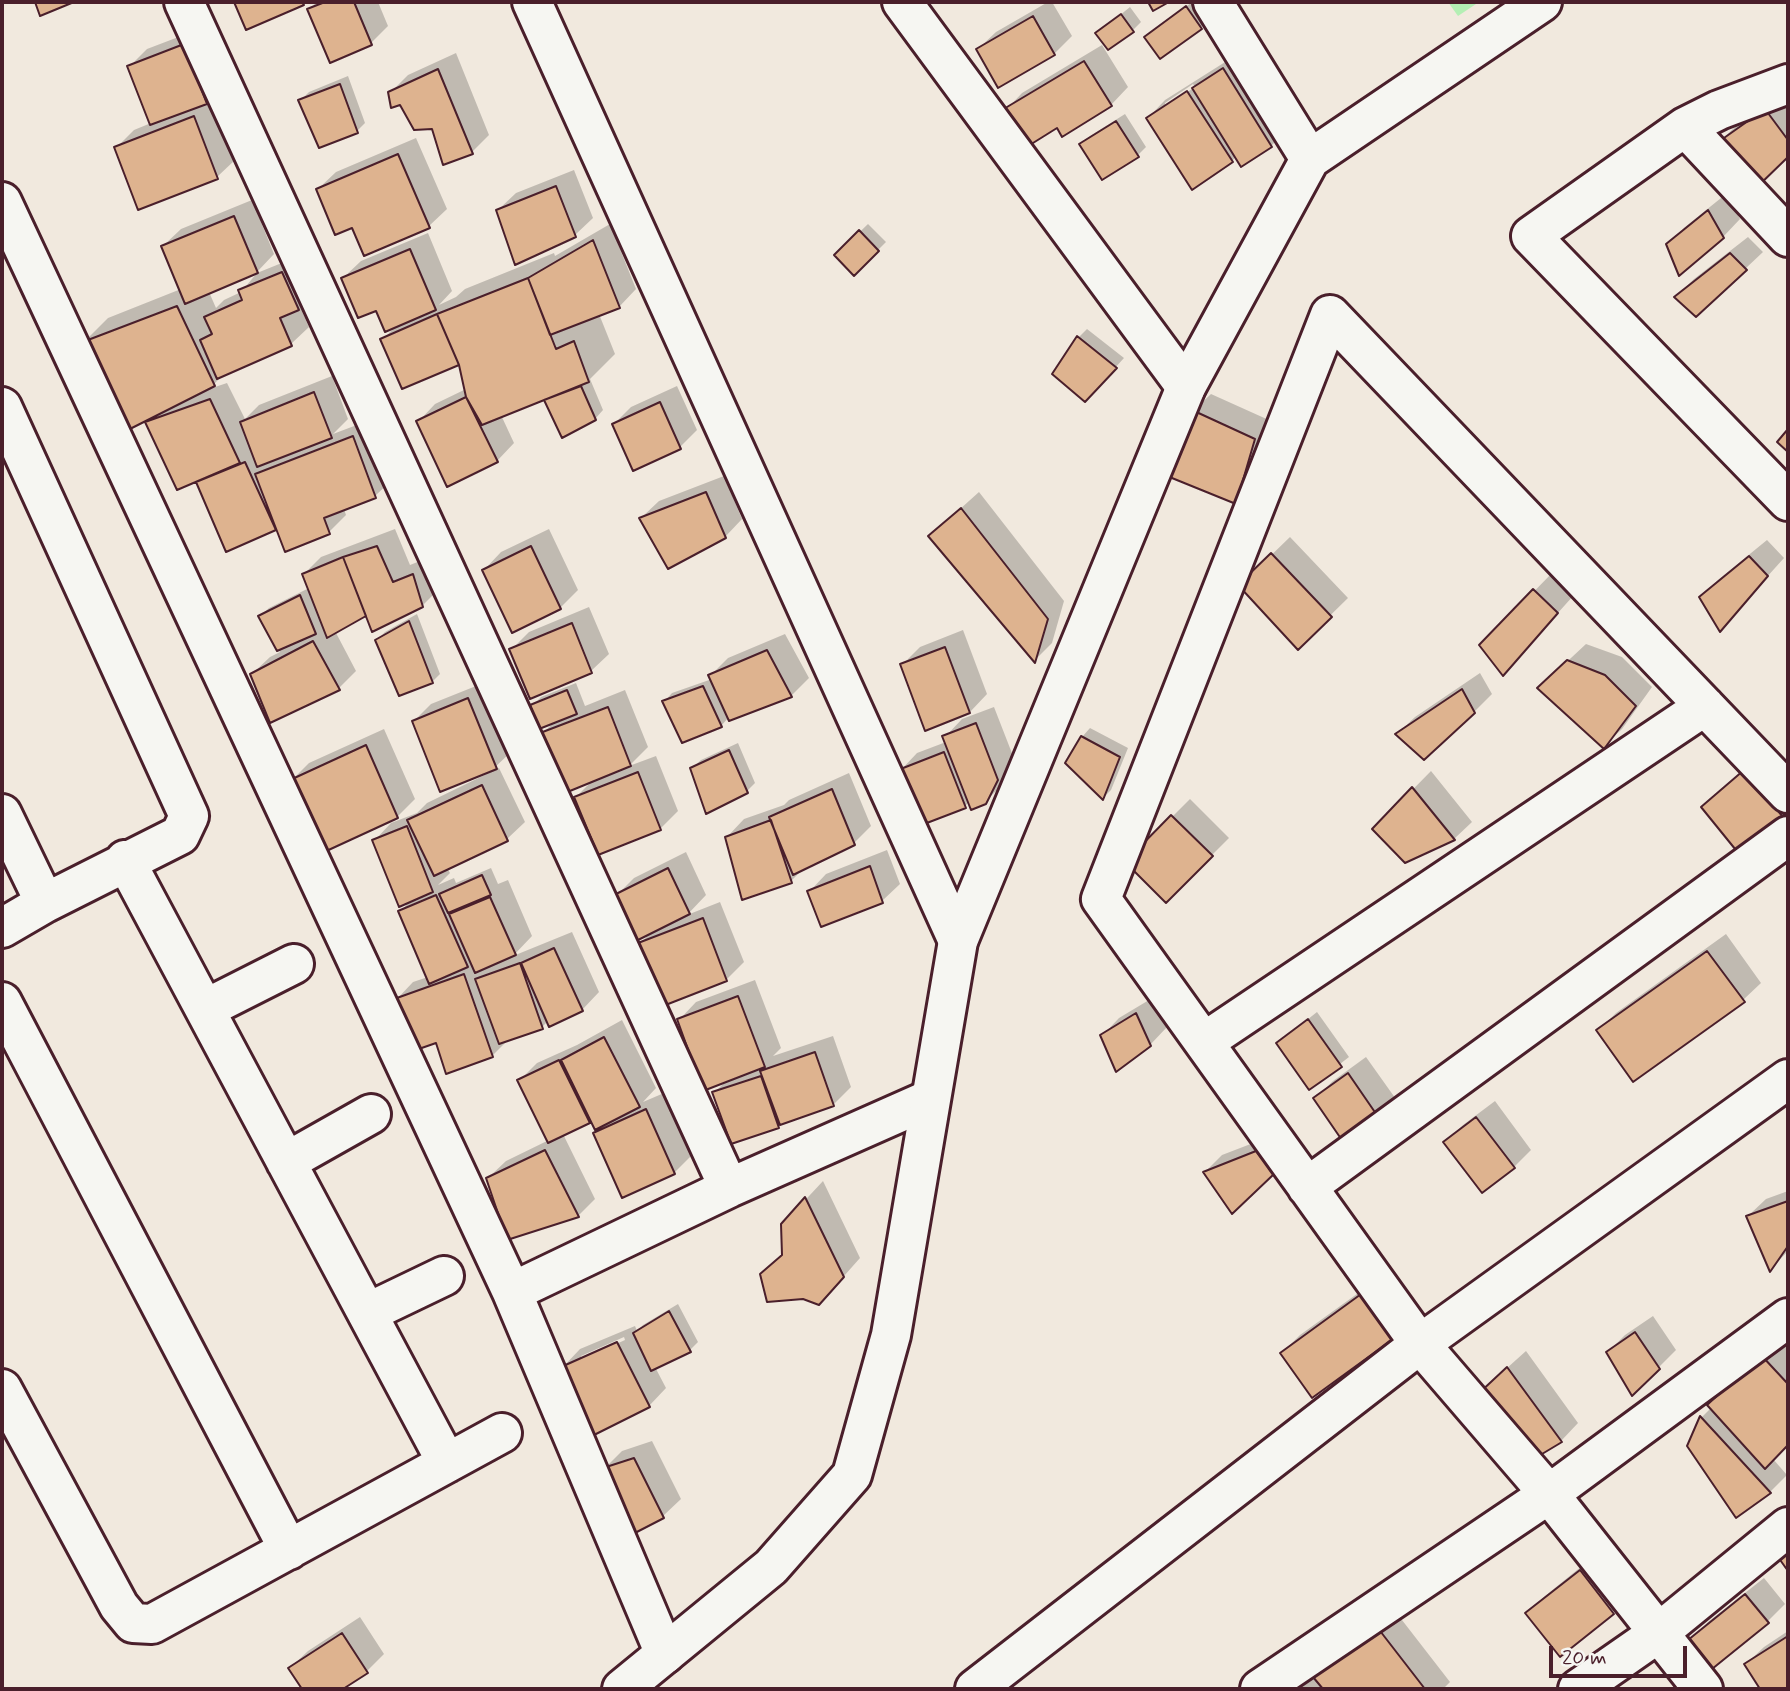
<!DOCTYPE html>
<html>
<head>
<meta charset="utf-8">
<style>
	body { margin:0 }
	#map { position:relative; width:1790px; height:1691px; overflow:hidden; background:#f1e9de; font-family:Mynerve,sans-serif }
	canvas { display:block }
	.frame { position:absolute; inset:0; border:4px solid #4a1f2b; pointer-events:none }
	.scale { position:absolute; left:1549px; top:1646px; width:138px; height:32px; box-sizing:border-box; border:4px solid #4a1f2b; border-top:0; padding-left:9px; font-size:21px; line-height:24px; white-space:nowrap; color:#4a1f2b; -webkit-text-stroke:5px #f6f6f2; paint-order:stroke }
</style>
</head>
<body>
<div id="map">
<canvas width="1790" height="1691"></canvas>
<div class="frame"></div>
<div class="scale">20 m</div>
</div>
<script>
const g = document.querySelector('canvas').getContext('2d');
g.lineJoin = 'round';
function fill(path, color) { g.fillStyle = color; g.fill(path, 'evenodd'); }
function strokePath(path, color, width, dash) { g.strokeStyle = color; g.lineWidth = width; g.lineCap = dash ? 'butt' : 'round'; g.setLineDash(dash || []); g.stroke(path); }
fill(new Path2D(`
	M1448,2H1479L1458,16Z`), '#b4efb4');
fill(new Path2D(`
	M317,2H378L388,26L371,43L309,9Z
	M1048,2H1052L1072,36L1054,54L978,49L996,32Z
	M1192,2H1197L1209,19L1201,27L1147,37Z
	M1130,7L1141,22L1132,31L1098,33Z
	M202,28L211,97L235,160L217,177L139,208L116,148L134,130L151,123L130,66L147,49Z
	M1102,45L1128,87L1111,105L1058,126L1005,111L1022,93Z
	M1241,52L1289,128L1271,146L1236,156L1232,161L1148,118L1165,100ZM1193,84L1195,87L1165,107V103Z
	M456,53L489,135L472,152L400,103L390,93L408,75Z
	M348,76L365,123L357,131L301,100L309,92Z
	M1783,93L1788,100V155L1755,186L1716,145L1734,128Z
	M1125,114L1146,147L1138,155L1081,144L1090,136Z
	M416,138L447,209L429,226H353L318,189L336,172Z
	M574,170L593,218L575,235L498,210L516,193Z
	M1726,194L1740,219L1723,237L1668,245L1685,227Z
	M252,200L274,254L257,272L209,292L216,308L224,300L241,292L257,273L299,256L316,291L300,307L309,327L291,344L224,374L209,389L227,383L245,419L259,405L332,376L348,419L333,434L370,420L393,479L375,496L344,509L346,515L329,532L277,527L227,550L197,480L178,488L146,419L82,344L108,318L181,289L163,246L181,229Z
	M610,224L636,289L619,307L599,314L615,354L590,379L603,410L595,419L547,400L552,395L501,415L514,443L497,461L418,422L435,404L466,389L460,362L382,340L397,325L343,278L361,261L428,233L452,291L439,305L456,297L465,289L554,253L555,256Z
	M868,224L886,242L854,274L836,255Z
	M1748,237L1763,252L1745,269L1676,297L1694,279Z
	M1087,329L1124,358L1093,392L1055,374L1079,337Z
	M677,386L697,430L680,447L614,424L631,407Z
	M1211,394L1271,421L1236,502L1193,411Z
	M724,476L742,519L725,537L641,518L659,501Z
	M979,492L1064,601L1052,643L1035,660L930,536Z
	M395,529L410,565L430,557L440,588L422,606L367,613L335,631L356,671L339,688L252,674L270,657L280,652L260,616L269,608L309,588L304,574L321,557Z
	M549,529L578,590L560,608L484,570L501,552Z
	M1290,537L1348,598L1298,647L1258,568Z
	M1767,540L1784,558L1720,629L1701,597L1718,580Z
	M1552,573L1574,595L1503,674L1481,646Z
	M589,607L609,654L591,671L511,650L529,632Z
	M417,614L440,674L432,682L377,640L385,632Z
	M963,630L987,694L970,712L902,665L920,647Z
	M785,634L809,678L791,696L729,717L721,726L664,702L672,693L712,679L710,676L728,658Z
	M1586,644L1622,657L1652,687L1622,729L1604,746L1557,671Z
	M1480,673L1492,694L1474,712L1397,734L1415,717Z
	M486,682L513,750L491,771L414,721L431,704Z
	M576,683L585,706L625,690L648,747L629,766L656,756L678,811L660,829L576,797L594,779L542,734L555,721L532,706L541,697Z
	M994,707L1015,761L1003,784L985,802L970,801L965,806L900,771L917,753L946,742L945,737L962,719Z
	M1090,728L1128,748L1111,790L1103,798L1082,737Z
	M384,729L415,799L397,817L292,780L309,763Z
	M738,743L755,783L747,791L692,768L701,760Z
	M1762,754L1788,785V820L1703,807Z
	M499,768L525,822L507,839L447,868L450,873L438,885L454,878L456,883L491,868L498,884L508,880L532,936L513,956L572,932L599,992L582,1010L548,1021L542,1027L509,1039L492,1056L437,1041L396,1000L413,982L428,977L400,912L411,900L374,841L391,823L417,813L427,803Z
	M1431,771L1472,822L1454,839L1406,861L1374,829Z
	M849,773L871,826L854,843L804,868L791,881L727,837L744,819L784,805L789,800Z
	M1190,799L1229,838L1166,901L1127,862Z
	M887,850L900,884L882,901L822,925L809,892L826,874Z
	M686,852L706,895L687,915L720,902L744,962L726,980L640,943L653,931L617,895L634,878Z
	M1726,934L1761,983L1743,1000L1598,1031L1616,1013Z
	M755,980L781,1048L773,1056L833,1036L851,1087L833,1105L781,1123L778,1126L714,1093L728,1079L679,1020L696,1002Z
	M1154,997L1167,1027L1150,1045L1102,1036L1119,1018Z
	M1317,1012L1349,1057L1309,1088L1278,1043Z
	M622,1020L656,1088L643,1102L664,1093L692,1155L674,1173L623,1196L595,1134L605,1124L592,1118L563,1134L595,1199L578,1216L488,1178L506,1161L549,1140L519,1081L537,1063L577,1045Z
	M1366,1057L1398,1102L1380,1119L1315,1098L1333,1081Z
	M1495,1101L1531,1150L1514,1167L1446,1142L1463,1125Z
	M1274,1135L1290,1155L1273,1173L1205,1172L1222,1155Z
	M823,1181L860,1258L836,1285L762,1275L784,1253L782,1225Z
	M1788,1191V1251L1771,1269L1748,1216L1766,1199Z
	M1386,1273L1416,1315L1282,1353L1300,1335Z
	M678,1304L698,1342L690,1350L655,1367L666,1388L649,1406L563,1367L580,1349L635,1326L637,1331L643,1325ZM624,1337L625,1340L581,1360V1356Z
	M1653,1316L1676,1350L1633,1393L1608,1352L1625,1335Z
	M1780,1339L1788,1348V1443L1773,1459L1787,1475L1770,1492L1689,1445L1702,1417Z
	M1526,1351L1578,1423L1561,1441L1497,1377Z
	M652,1441L681,1499L663,1516L632,1533L605,1468L622,1451Z
	M1598,1553L1631,1595L1613,1612L1560,1655L1528,1613L1545,1596Z
	M1764,1578L1785,1604L1768,1621L1712,1666L1691,1640L1708,1622Z
	M1395,1611L1450,1682L1443,1689H1290Z
	M360,1617L384,1654L367,1671L340,1689H304L290,1668L308,1651Z
	M1788,1631V1689H1762L1746,1664L1764,1647Z`), '#0003');
const building = new Path2D(`
	M35,2H74L40,16Z
	M234,2H302L304,5L246,30Z
	M325,2H354L372,45L330,63L307,9Z
	M1148,2H1169L1153,11Z
	M1186,6L1202,29L1160,59L1144,37Z
	M1121,14L1134,32L1108,50L1095,33Z
	M1033,16L1055,55L998,88L976,49Z
	M184,44L207,104L150,125L127,66Z
	M1084,61L1112,106L1062,137L1057,128L1025,148L1002,110Z
	M1223,68L1272,147L1241,167L1192,88Z
	M438,69L473,154L443,165L432,129L414,130L400,105L391,108L388,92Z
	M340,84L358,133L319,148L298,100Z
	M1187,91L1233,162L1192,190L1146,118Z
	M1765,109L1788,140V157L1755,189L1714,145Z
	M194,116L218,179L138,210L114,147Z
	M1116,121L1139,157L1102,180L1079,144Z
	M398,154L430,228L364,256L352,228L335,235L316,189Z
	M556,186L576,237L515,265L496,210Z
	M1708,210L1724,238L1679,276L1666,244Z
	M234,216L258,273L185,304L161,246Z
	M859,230L879,251L854,276L834,255Z
	M593,240L620,308L550,335L528,278Z
	M410,249L436,310L385,332L376,311L358,318L341,278Z
	M1730,253L1747,270L1696,317L1674,297Z
	M282,272L299,310L280,318L292,346L217,379L200,340L212,334L204,317L242,300L238,290Z
	M528,278L556,349L574,341L589,382L482,425L466,397L459,365L437,314Z
	M177,306L215,386L122,433L80,343Z
	M437,314L459,365L402,389L380,339Z
	M1077,336L1117,368L1085,402L1052,374Z
	M581,386L596,420L562,438L544,400Z
	M314,392L332,438L257,467L240,422Z
	M466,397L498,462L447,487L416,421Z
	M210,399L240,463L177,490L145,422Z
	M660,402L681,449L633,471L612,424Z
	M1192,410L1255,439L1236,504L1167,476Z
	M1788,429V452L1777,442Z
	M353,436L376,498L324,518L330,534L285,552L255,474Z
	M245,462L276,530L226,552L196,482Z
	M706,492L726,538L668,569L639,518Z
	M961,508L1048,619L1035,663L928,536Z
	M377,546L393,582L413,574L423,607L372,632L343,557Z
	M531,546L561,609L512,633L482,570Z
	M1271,553L1332,617L1298,650L1238,585Z
	M1749,556L1768,576L1720,632L1699,597Z
	M343,557L366,616L327,638L302,574Z
	M1533,589L1558,613L1503,676L1479,645Z
	M300,595L316,634L277,651L258,616Z
	M409,621L433,683L399,696L375,640Z
	M572,623L592,673L530,699L509,649Z
	M313,641L340,690L270,723L250,674Z
	M945,647L970,713L925,731L900,664Z
	M767,650L792,697L729,721L708,675Z
	M1567,660L1605,675L1636,706L1604,749L1537,688Z
	M703,686L722,727L682,743L662,701Z
	M1462,689L1475,713L1424,760L1395,734Z
	M567,690L577,714L539,729L530,705Z
	M468,698L497,769L440,792L412,721Z
	M608,707L631,766L565,793L540,733Z
	M976,723L998,780L986,804L971,810L942,736Z
	M1081,736L1120,757L1103,800L1065,763Z
	M366,745L398,818L322,853L290,780Z
	M729,750L748,793L706,814L690,768Z
	M944,752L966,808L919,826L898,770Z
	M1744,770L1788,823L1744,860L1701,807Z
	M638,772L661,830L598,855L574,797Z
	M482,785L508,841L434,876L407,820Z
	M1412,787L1455,840L1405,863L1372,829Z
	M832,789L855,845L793,875L769,817Z
	M1171,815L1213,856L1166,903L1125,862Z
	M771,820L792,883L742,900L725,837Z
	M407,826L433,892L399,907L372,840Z
	M870,866L883,903L821,927L807,891Z
	M668,868L690,914L636,941L614,895Z
	M482,875L491,895L448,913L439,894Z
	M436,895L468,967L429,984L398,911Z
	M490,897L516,955L475,973L449,914Z
	M703,918L727,981L663,1006L638,943Z
	M554,948L583,1011L549,1027L521,963Z
	M1707,951L1745,1002L1633,1082L1596,1030Z
	M520,963L543,1029L499,1044L475,979Z
	M464,974L493,1057L446,1074L436,1043L413,1051L394,999Z
	M738,996L765,1067L703,1091L677,1019Z
	M1136,1013L1151,1046L1116,1072L1100,1035Z
	M1308,1019L1342,1067L1309,1090L1276,1043Z
	M604,1037L640,1107L595,1130L561,1060Z
	M815,1052L834,1106L780,1125L760,1071Z
	M559,1060L590,1123L548,1143L517,1080Z
	M1348,1073L1381,1121L1346,1146L1313,1098Z
	M761,1076L779,1128L731,1144L712,1092Z
	M646,1109L675,1174L622,1198L593,1133Z
	M1476,1117L1515,1168L1482,1193L1443,1142Z
	M545,1150L579,1217L507,1240L486,1178Z
	M1256,1151L1274,1174L1232,1214L1203,1172Z
	M805,1197L844,1277L819,1305L803,1299L767,1302L760,1274L782,1255L781,1224Z
	M1788,1201V1246L1770,1272L1746,1216Z
	M1368,1289L1400,1334L1312,1398L1280,1353Z
	M669,1311L691,1352L651,1371L633,1333Z
	M1635,1332L1660,1369L1632,1396L1606,1352Z
	M617,1342L650,1407L588,1438L561,1367Z
	M1761,1355L1788,1384V1445L1765,1469L1707,1405Z
	M1507,1367L1562,1442L1532,1460L1477,1395Z
	M1700,1416L1771,1493L1736,1518L1687,1446Z
	M634,1458L664,1518L631,1535L603,1468Z
	M1788,1549V1571L1778,1557Z
	M1580,1570L1614,1614L1560,1657L1525,1613Z
	M1745,1594L1769,1623L1712,1669L1688,1640Z
	M1377,1627L1425,1689H1323L1313,1677Z
	M342,1633L368,1673L343,1689H302L288,1668Z
	M1788,1636V1689H1760L1744,1664Z`);
fill(building, '#deb38f');
strokePath(building, '#4a1f2b', 2);
const minor = new Path2D(`
	M184,2L729,1188L512,1292
	M532,2L958,941
	M902,2L1186,387
	M1213,2L1310,159
	M1788,84L1719,110L1685,127L1531,236L1788,501
	M1685,127L1788,237
	M2,202L512,1292L665,1654
	M2,407L189,816L180,835L45,903L2,928
	M2,814L45,903
	M125,860L447,1463
	M2,1002L289,1550
	M205,1009L294,964
	M1204,1042L1705,706
	M286,1162L371,1114
	M1307,1187L1788,836
	M729,1188L930,1099
	M367,1313L444,1276
	M2,1389L119,1606L133,1623L152,1624L502,1433
	M975,1689L1420,1344L1788,1079
	M1260,1689L1549,1494L1788,1318
	M1578,1689L1657,1634L1788,1527
	M1703,1689L1549,1494L1420,1344L1101,899L1330,315L1788,793`);
const tertiary = new Path2D(`
	M622,1689L771,1567L852,1475L891,1335L958,941L1186,387L1310,159L1542,2`);
strokePath(minor, '#4a1f2b', 44);
strokePath(tertiary, '#4a1f2b', 44);
strokePath(minor, '#f6f6f2', 38);
strokePath(tertiary, '#f6f6f2', 38);
</script>
</body>
</html>
